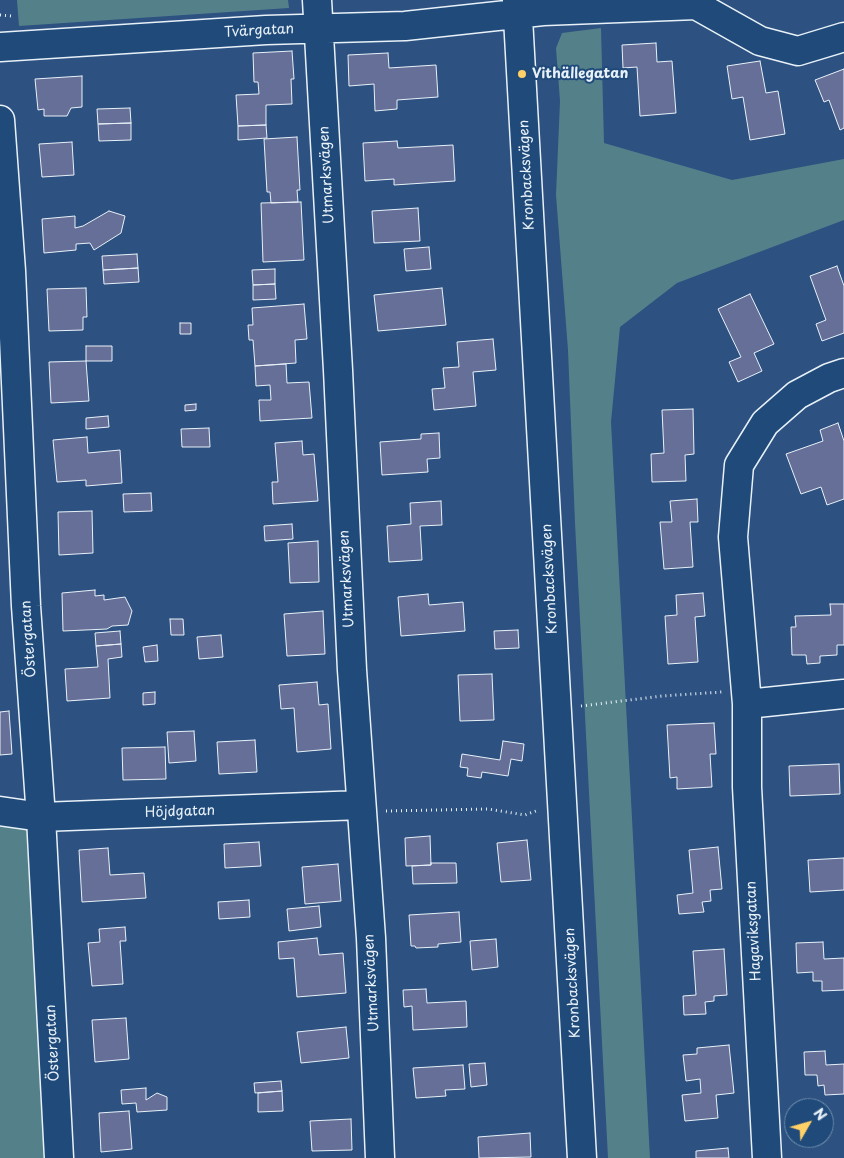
<!DOCTYPE html>
<meta charset="utf-8">
<style>
body{margin:0}
#map{position:relative;width:844px;height:1158px;overflow:hidden;background:#2d5180;font-family:"Playpen Sans",sans-serif}
canvas{display:block}
.north{position:absolute;left:784px;top:1098px;width:50px;height:50px;box-sizing:border-box;background:#1f4a7a;border:1px solid #6f8dac;border-radius:50%;rotate:52deg;font-size:14px;font-weight:700;line-height:20px;text-align:center;color:#e8f1f8}
.north::after{content:'';display:block;margin:auto;width:18px;height:22px;background:#ffd166;clip-path:polygon(50% 0,100% 100%,50% 72%,0 100%)}
</style>
<div id="map">
<canvas width="844" height="1158"></canvas>
<div class="north">N</div>
</div>
<script>
const ctx = document.querySelector('canvas').getContext('2d');
ctx.lineJoin = 'round';
function fillPath(path, color) { ctx.fillStyle = color; ctx.fill(path, 'evenodd'); }
const poly = rows => new Path2D(rows.map(r => 'M' + r).join(''));
function trace(path, color, width, dash) { ctx.strokeStyle = color; ctx.lineWidth = width; ctx.lineCap = dash ? 'butt' : 'round'; ctx.setLineDash(dash || []); ctx.stroke(path); }
function write(font, color, halo, rows, align = 'center') {
  ctx.font = font + ' "Playpen Sans",sans-serif'; ctx.lineWidth = 4; ctx.setLineDash([]); ctx.textBaseline = 'middle'; ctx.strokeStyle = halo; ctx.fillStyle = color; for (const [text, x, y, turn = 0] of rows) {
    ctx.save(); ctx.translate(x, y); ctx.rotate((+turn || 0) * Math.PI / 180); ctx.textAlign = isNaN(turn) ? turn : align; if (halo) ctx.strokeText(text, 0, 0); ctx.fillText(text, 0, 0); ctx.restore();
  }
}
fillPath(poly([
 [17,0,288,0,289,8,19,26],
 [601,28,604,143,732,180,844,159,844,220,677,283,620,327,611,422,650,1158,608,1158,575,523,568,350,556,195,560,101,556,48,562,33],
 [0,810,38,817,57,1158,0,1158]
]), '#548189');
const building = poly([
 [656,43,657,62,672,61,676,113,640,116,637,67,623,68,622,45,656,43],
 [292,51,294,79,291,79,292,104,266,105,266,125,238,126,236,95,259,94,258,82,254,82,253,53,292,51],
 [388,53,389,68,436,65,438,97,397,100,397,109,375,111,374,84,349,86,348,55,388,53],
 [760,61,766,93,778,91,785,134,750,140,743,97,732,99,727,66,760,61],
 [844,69,844,128,840,130,829,100,824,102,815,80,844,69],
 [82,76,82,107,71,108,67,116,44,116,44,109,38,110,35,79,82,76],
 [130,108,131,123,98,124,97,109,130,108],
 [131,123,131,140,99,141,98,124,131,123],
 [266,125,267,138,238,140,238,126,266,125],
 [297,137,300,190,297,190,298,202,271,203,270,192,267,192,264,139,297,137],
 [397,141,398,148,453,145,455,181,394,185,394,179,365,181,363,143,397,141],
 [72,142,74,175,42,177,39,144,72,142],
 [301,202,304,260,263,262,261,203,301,202],
 [418,208,420,241,374,243,372,211,418,208],
 [109,211,125,216,121,233,94,250,90,243,76,244,76,250,44,253,42,219,75,216,75,228,83,226,109,211],
 [429,247,431,269,406,271,404,249,429,247],
 [137,254,138,268,103,270,102,256,137,254],
 [837,266,844,286,844,333,822,341,816,324,826,320,810,276,837,266],
 [138,268,139,282,104,284,103,270,138,268],
 [275,269,275,284,253,285,252,270,275,269],
 [275,284,276,299,253,300,253,285,275,284],
 [86,288,87,317,83,317,83,330,49,331,47,289,86,288],
 [442,288,446,325,378,331,374,295,442,288],
 [750,294,774,344,754,353,762,371,738,382,729,362,741,357,718,309,750,294],
 [304,304,307,339,295,340,296,363,255,366,253,340,249,340,248,325,253,325,252,308,304,304],
 [180,323,191,323,191,334,180,334,180,323],
 [493,339,496,370,473,372,476,406,434,410,432,389,445,388,443,368,459,367,457,342,493,339],
 [86,346,112,346,112,361,86,361,86,346],
 [86,361,89,401,51,403,49,362,86,361],
 [286,364,287,383,309,382,312,418,260,421,259,400,271,400,270,385,256,386,255,366,286,364],
 [196,404,196,410,185,411,185,405,196,404],
 [693,409,694,454,685,455,686,481,652,482,651,454,664,453,662,410,693,409],
 [108,416,109,427,86,429,86,418,108,416],
 [838,423,844,441,844,499,827,505,821,487,801,494,786,454,823,441,820,430,838,423],
 [209,428,210,447,182,447,181,429,209,428],
 [439,433,440,458,427,459,428,472,382,475,380,442,421,439,421,434,439,433],
 [87,437,88,453,120,450,122,483,86,486,86,480,57,482,53,440,87,437],
 [302,441,303,455,314,454,318,501,273,504,272,482,278,482,275,443,302,441],
 [151,493,152,511,124,512,123,494,151,493],
 [697,499,698,522,690,522,693,567,664,569,660,522,672,522,670,501,697,499],
 [441,501,442,525,420,526,422,560,389,562,387,526,411,524,410,503,441,501],
 [92,511,93,553,59,555,58,512,92,511],
 [292,524,293,539,265,541,264,526,292,524],
 [318,541,319,582,290,583,288,543,318,541],
 [95,590,95,596,104,595,104,600,125,597,132,611,128,625,112,626,107,629,63,631,62,593,95,590],
 [703,593,705,616,695,617,698,662,668,664,665,616,677,615,676,595,703,593],
 [428,594,429,605,463,602,465,631,401,636,398,597,428,594],
 [830,604,844,604,844,645,837,645,837,655,820,656,820,663,807,664,806,655,792,655,791,627,796,627,795,616,831,615,830,604],
 [323,611,325,654,287,656,284,614,323,611],
 [170,619,183,619,184,635,171,635,170,619],
 [518,630,519,648,495,649,494,631,518,630],
 [120,631,121,644,96,646,95,633,120,631],
 [221,635,223,657,199,659,197,637,221,635],
 [121,644,122,657,108,659,110,698,67,701,65,669,98,667,96,646,121,644],
 [157,645,158,661,145,662,143,647,157,645],
 [492,674,494,720,460,721,458,675,492,674],
 [317,682,319,705,328,704,331,749,297,752,294,708,281,709,279,685,317,682],
 [155,692,155,704,143,705,143,693,155,692],
 [9,711,12,754,0,755,0,712,9,711],
 [714,723,716,754,710,754,712,787,677,789,677,777,670,778,667,725,714,723],
 [194,731,196,761,169,763,167,732,194,731],
 [255,740,257,772,219,774,217,742,255,740],
 [503,741,524,744,522,761,511,759,508,776,482,772,481,778,467,776,468,768,460,767,462,754,500,760,503,741],
 [165,747,166,779,123,780,122,748,165,747],
 [839,764,840,794,790,796,789,766,839,764],
 [430,836,431,865,406,866,405,838,430,836],
 [527,840,531,880,501,882,497,843,527,840],
 [259,842,261,866,225,868,224,844,259,842],
 [718,847,722,889,710,890,711,901,702,902,704,912,679,914,677,895,693,893,689,850,718,847],
 [108,848,110,875,144,873,146,898,82,902,79,850,108,848],
 [844,858,844,890,810,892,808,860,844,858],
 [431,863,456,863,457,883,413,884,412,866,431,865,431,863],
 [338,864,341,901,305,904,302,867,338,864],
 [249,900,250,917,219,919,218,902,249,900],
 [319,906,321,927,289,931,287,909,319,906],
 [459,912,461,942,438,944,438,947,416,948,415,946,411,946,409,915,459,912],
 [125,927,126,941,120,941,123,984,92,986,88,943,100,942,99,929,125,927],
 [317,938,319,955,343,953,346,993,297,997,294,958,279,959,278,942,317,938],
 [496,939,498,967,472,970,470,941,496,939],
 [823,942,824,959,844,958,844,990,822,991,822,981,813,981,813,972,797,973,796,943,823,942],
 [724,949,727,995,714,996,714,1001,705,1002,706,1014,684,1015,683,996,696,995,693,951,724,949],
 [426,989,427,1003,466,1001,467,1027,413,1030,412,1006,404,1007,403,990,426,989],
 [126,1018,129,1059,95,1062,92,1020,126,1018],
 [346,1027,349,1058,301,1063,297,1032,346,1027],
 [729,1045,734,1093,716,1095,718,1118,685,1121,682,1095,701,1093,700,1079,686,1081,683,1055,697,1054,697,1048,729,1045],
 [825,1051,826,1065,844,1064,844,1094,825,1095,824,1085,818,1086,817,1075,805,1075,804,1052,825,1051],
 [485,1063,487,1085,471,1087,469,1064,485,1063],
 [463,1065,465,1089,445,1090,446,1096,416,1098,413,1068,463,1065],
 [281,1081,282,1091,255,1093,254,1083,281,1081],
 [146,1088,146,1100,157,1093,167,1097,167,1110,137,1112,136,1103,122,1104,121,1090,146,1088],
 [282,1091,283,1111,258,1112,258,1093,282,1091],
 [129,1111,132,1149,101,1152,99,1113,129,1111],
 [351,1119,352,1150,312,1151,310,1121,351,1119],
 [530,1133,531,1157,479,1158,478,1137,530,1133],
 [728,1148,729,1158,696,1158,696,1151,728,1148]
]);
fillPath(building, '#666f97');
trace(building, '#e8f1f8', 1);
const minor = poly([
 [317,0,338,370,352,670,371,938,380,1158],
 [517,0,582,1158],
 [0,47,266,30,405,26,543,11,696,5,760,41,798,51,844,37],
 [0,120,11,271,26,606,41,817,59,1158],
 [747,704,844,694],
 [0,811,41,817,361,805],
 [767,1158,747,787,747,704,733,537,739,465,765,423,797,395,829,378,844,373]
]);
trace(minor, '#e8f1f8', 31);
trace(poly([
 [0,15,12,16],
 [581,706,662,696,722,692],
 [386,811,488,809,525,815,536,811]
]), '#e8f1f8', 3, [1, 4]);
trace(minor, '#1f4a7a', 28);
for (const [x, y, r, color] of [
 [522,74,5,"#ffd166"]
]) { const dot = new Path2D(); dot.arc(x, y, r, 0, 2 * Math.PI); ctx.fillStyle = color; ctx.fill(dot); trace(dot, '#1f4a7a', 2); }
write('14px', '#e8f1f8', '#1f4a7a', [
 ["Tvärgatan",259,31,-3],
 ["Utmarksvägen",327,175,-93],
 ["Kronbacksvägen",527,175,-93],
 ["Utmarksvägen",347,579,-93],
 ["Kronbacksvägen",550,579,-93],
 ["Östergatan",29,639,-94],
 ["Höjdgatan",180,812,-2],
 ["Hagaviksgatan",754,931,-93],
 ["Utmarksvägen",372,983,-93],
 ["Kronbacksvägen",573,983,-93],
 ["Östergatan",53,1043,-93]
]);
write('bold 14px', '#e8f1f8', '#1f4a7a', [
 ["Vithällegatan",532,74]
], 'left');
</script>
